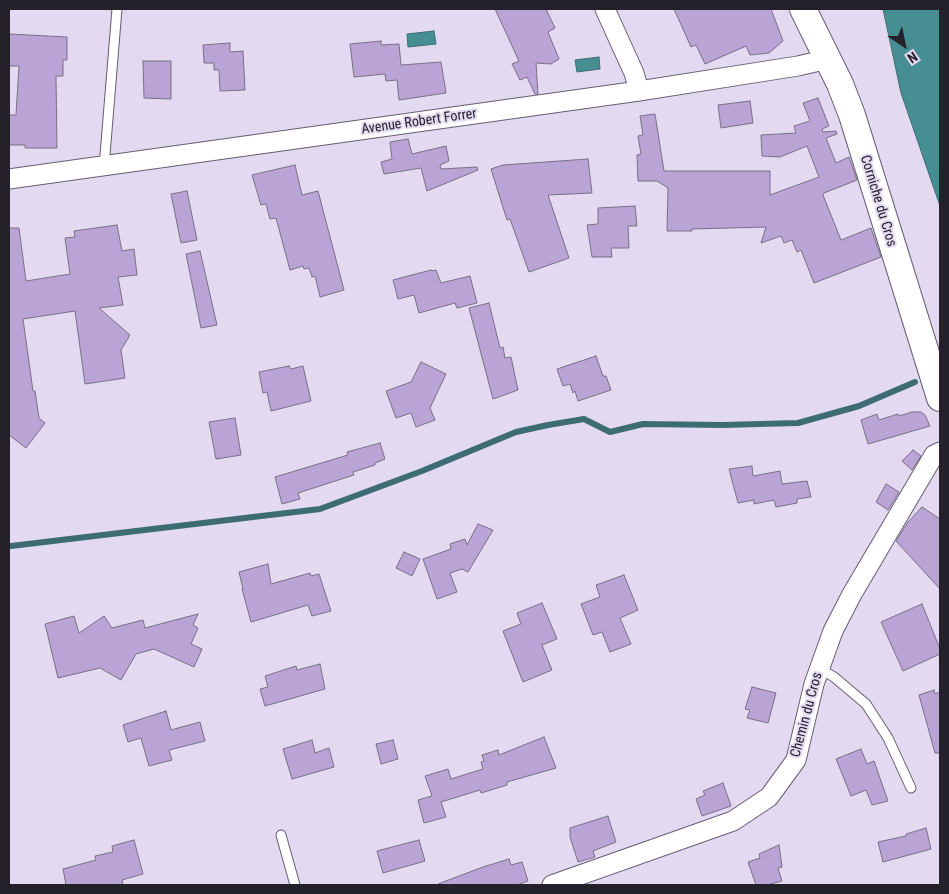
<!DOCTYPE html>
<style>
body{margin:0}
#map{position:relative;width:949px;height:894px;overflow:hidden;background:#e3d9f1;font-family:"Roboto Condensed",sans-serif}
canvas{display:block}
.frame{position:absolute;inset:0;border:10px solid #25212a;pointer-events:none}
.north{position:absolute;left:879px;top:20px;width:50px;height:50px;-webkit-text-stroke:4px #e3d9f1;paint-order:stroke;rotate:146deg;font-size:14px;font-weight:700;line-height:20px;text-align:center;color:#25212a}
.north::after{content:'';display:block;margin:auto;width:18px;height:22px;background:#25212a;clip-path:polygon(50% 0,100% 100%,50% 72%,0 100%)}
</style>
<div id="map">
<canvas width="949" height="894"></canvas>
<div class="frame"></div>
<div class="north">N</div>
</div>
<script>
const ctx = document.querySelector('canvas').getContext('2d');
ctx.lineJoin = 'round';
function fillPath(path, color) { ctx.fillStyle = color; ctx.fill(path, 'evenodd'); }
const poly = rows => new Path2D(rows.map(r => 'M' + r).join(''));
function trace(path, color, width, dash) { ctx.strokeStyle = color; ctx.lineWidth = width; ctx.lineCap = dash ? 'butt' : 'round'; ctx.setLineDash(dash || []); ctx.stroke(path); }
function write(font, color, halo, rows, align = 'center') {
  ctx.font = font + ' "Roboto Condensed",sans-serif'; ctx.lineWidth = 4; ctx.setLineDash([]); ctx.textBaseline = 'middle'; ctx.strokeStyle = halo; ctx.fillStyle = color; for (const [text, x, y, turn = 0] of rows) {
    ctx.save(); ctx.translate(x, y); ctx.rotate((+turn || 0) * Math.PI / 180); ctx.textAlign = isNaN(turn) ? turn : align; if (halo) ctx.strokeText(text, 0, 0); ctx.fillText(text, 0, 0); ctx.restore();
  }
}
const water = poly([
 [883,9,940,9,940,206,901,93,883,9],
 [434,31,436,44,408,47,407,34,434,31],
 [599,57,600,69,577,72,575,60,599,57]
]);
fillPath(water, '#478e92');
trace(water, '#3d6d73', 1);
trace(poly([
 [11,546,320,509,422,471,516,432,548,425,584,419,610,432,643,424,722,425,798,423,859,406,915,382]
]), '#3d6d73', 6);
const building = poly([
 [495,9,546,9,555,28,548,32,559,59,551,64,536,63,538,94,535,94,527,77,520,80,512,64,519,61,495,9],
 [674,9,771,9,783,41,769,53,750,55,746,46,705,64,696,45,691,47,674,9],
 [9,34,67,37,67,60,63,60,63,76,56,76,57,148,25,148,25,145,9,145,9,115,16,115,19,66,9,66,9,34],
 [381,41,381,45,399,44,401,65,441,62,446,93,399,100,397,80,386,81,385,74,354,77,350,44,381,41],
 [230,43,230,52,243,51,245,90,220,91,219,70,214,70,214,63,204,63,203,45,230,43],
 [143,61,171,61,171,99,144,98,143,61],
 [818,98,829,126,822,129,823,132,836,131,837,134,826,138,836,163,849,157,857,180,824,193,823,195,841,240,871,228,881,257,814,283,801,250,797,252,792,240,784,243,781,236,761,243,766,227,692,229,692,231,667,231,668,188,657,181,638,181,637,155,641,154,638,136,643,135,640,116,655,114,664,171,770,171,770,195,819,177,807,146,780,157,762,156,761,135,796,133,794,126,810,121,803,103,818,98],
 [750,101,753,123,721,128,718,105,750,101],
 [408,139,412,154,446,146,449,161,440,165,441,169,477,167,478,170,427,191,421,168,384,174,381,162,392,159,390,142,408,139],
 [588,159,592,193,548,195,569,258,529,272,510,219,507,220,491,169,503,165,588,159],
 [295,165,302,195,318,191,344,290,320,297,315,276,312,277,309,268,304,269,303,266,290,270,276,218,270,219,266,204,261,205,252,175,295,165],
 [187,191,197,240,181,243,171,194,187,191],
 [635,206,637,226,628,226,629,248,611,248,612,257,592,257,587,225,598,224,598,208,635,206],
 [117,225,122,251,134,249,137,275,118,277,123,305,99,308,130,335,121,350,125,378,85,384,75,311,23,319,33,391,35,391,39,418,45,423,26,448,9,435,9,228,19,228,26,281,70,274,65,238,75,237,74,231,117,225],
 [200,251,217,325,201,328,186,254,200,251],
 [431,270,432,271,436,270,441,283,470,276,477,303,457,308,455,303,419,313,414,295,398,299,393,280,431,270],
 [489,303,500,348,503,347,505,358,511,357,518,390,493,399,469,308,489,303],
 [596,356,603,376,606,376,611,390,578,401,575,391,573,393,570,384,563,386,557,369,596,356],
 [421,362,446,374,430,408,435,420,416,427,411,413,396,418,386,391,411,382,421,362],
 [289,366,291,369,303,366,311,401,271,411,267,392,263,393,259,372,289,366],
 [912,412,921,412,925,415,930,426,868,444,861,420,877,414,879,420,898,414,899,416,912,412],
 [235,418,241,455,216,459,209,422,235,418],
 [380,443,385,459,375,463,375,465,353,472,354,475,298,493,300,499,282,504,275,477,348,455,347,452,380,443],
 [913,450,921,456,912,470,902,461,913,450],
 [752,466,753,476,780,471,782,484,807,481,811,497,797,499,797,503,776,507,774,500,754,504,754,500,738,503,729,469,752,466],
 [886,484,899,492,888,510,876,502,886,484],
 [922,507,940,519,940,589,896,541,908,522,922,507],
 [478,524,493,530,468,572,462,569,450,573,457,592,437,599,423,559,451,549,450,544,465,539,467,545,478,524],
 [404,552,420,559,412,576,396,568,404,552],
 [268,564,271,584,310,573,311,576,319,574,331,611,312,616,308,605,251,622,242,589,243,589,239,572,268,564],
 [624,575,638,610,620,618,631,644,610,652,602,632,593,635,581,604,600,597,596,585,624,575],
 [542,603,557,639,542,645,552,670,523,682,503,631,521,624,517,613,542,603],
 [922,604,940,649,940,654,903,671,881,622,922,604],
 [198,614,193,625,198,628,191,644,202,649,194,667,154,649,136,654,121,680,100,668,58,678,45,624,74,616,79,633,104,616,112,628,143,620,145,628,198,614],
 [320,664,325,689,265,706,260,689,268,687,265,676,296,666,297,670,320,664],
 [752,687,776,693,768,723,747,718,750,710,745,709,752,687],
 [934,690,935,694,940,692,940,753,935,753,919,695,934,690],
 [166,711,171,730,200,722,205,741,169,750,172,760,149,766,141,738,128,742,123,725,166,711],
 [544,737,556,768,507,782,507,785,481,793,480,790,441,802,446,817,424,823,418,800,432,796,425,776,448,769,451,779,483,769,481,762,484,761,482,755,498,750,499,755,544,737],
 [312,740,315,753,329,748,334,767,292,779,283,749,312,740],
 [393,740,398,759,381,764,376,744,393,740],
 [861,749,867,764,874,761,888,801,872,805,866,790,851,796,836,759,861,749],
 [723,783,731,806,702,816,696,799,705,795,703,791,723,783],
 [608,816,616,842,593,851,595,857,578,862,570,837,570,828,608,816],
 [926,828,931,849,883,862,878,842,906,836,906,834,926,828],
 [134,840,143,874,122,880,123,885,66,885,63,869,96,860,95,856,113,852,112,846,134,840],
 [419,840,425,861,383,873,377,851,419,840],
 [779,845,782,867,778,868,782,881,767,885,756,885,748,862,760,858,759,854,779,845],
 [509,859,511,865,522,862,528,881,517,885,438,885,438,884,483,867,509,859]
]);
fillPath(building, '#b9a4d5');
trace(building, '#796f85', 1);
const service = poly([
 [104,167,117,9],
 [820,669,834,677,866,704,888,738,911,788],
 [281,835,295,885]
]);
const minor = poly([
 [605,9,634,73,639,91],
 [9,179,639,91,798,66,828,59],
 [552,885,733,821,769,797,796,760,814,684,833,631,852,594,934,455,940,452]
]);
const secondary = poly([
 [803,9,840,84,852,115,940,398]
]);
trace(service, '#675e73', 11);
trace(minor, '#675e73', 21);
trace(secondary, '#675e73', 28);
trace(service, '#fff', 9);
trace(minor, '#fff', 19);
trace(secondary, '#fff', 26);
write('14px', '#25212a', '#e3d9f1', [
 ["Avenue Robert Forrer",419,122,-8],
 ["Corniche du Cros",878,201,73],
 ["Chemin du Cros",807,715,-75]
]);
</script>
